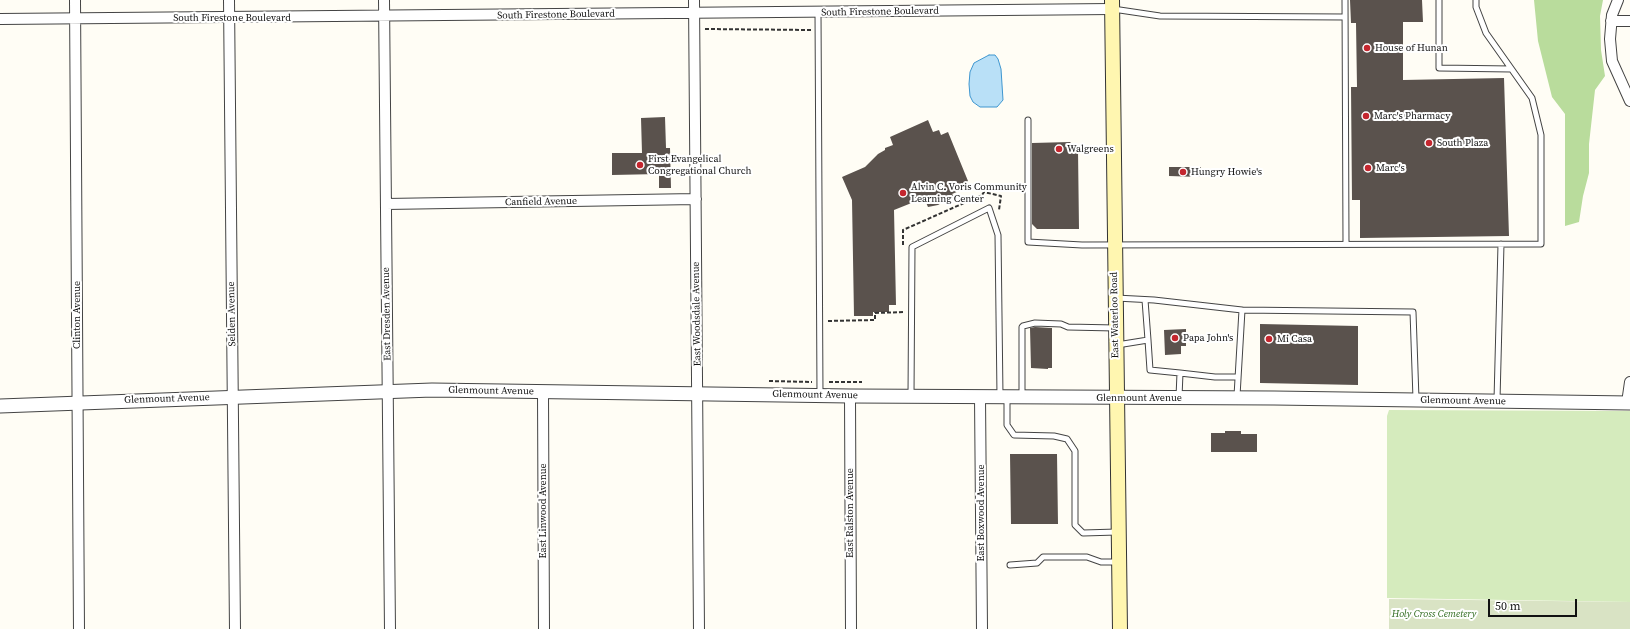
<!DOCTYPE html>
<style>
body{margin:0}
#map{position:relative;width:1630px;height:629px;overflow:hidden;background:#fffdf5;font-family:"Source Serif 4",serif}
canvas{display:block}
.scale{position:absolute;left:1488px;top:599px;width:89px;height:18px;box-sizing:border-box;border:2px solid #111;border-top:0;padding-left:5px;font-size:12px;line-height:14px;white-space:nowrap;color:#111;-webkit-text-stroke:3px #fff;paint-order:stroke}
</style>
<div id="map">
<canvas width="1630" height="629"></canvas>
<div class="scale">50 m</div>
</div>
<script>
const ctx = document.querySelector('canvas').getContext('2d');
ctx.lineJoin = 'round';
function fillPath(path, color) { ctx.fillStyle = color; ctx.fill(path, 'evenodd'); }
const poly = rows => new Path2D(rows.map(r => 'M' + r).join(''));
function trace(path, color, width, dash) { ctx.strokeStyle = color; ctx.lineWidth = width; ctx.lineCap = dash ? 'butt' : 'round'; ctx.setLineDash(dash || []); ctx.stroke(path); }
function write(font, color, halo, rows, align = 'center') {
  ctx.font = font + ' "Source Serif 4",serif'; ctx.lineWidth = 4; ctx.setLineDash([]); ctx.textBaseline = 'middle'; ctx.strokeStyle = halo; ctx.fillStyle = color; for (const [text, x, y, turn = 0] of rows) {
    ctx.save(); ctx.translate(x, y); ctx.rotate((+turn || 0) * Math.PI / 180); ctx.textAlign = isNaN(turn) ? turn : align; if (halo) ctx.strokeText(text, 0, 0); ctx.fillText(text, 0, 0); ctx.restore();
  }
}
fillPath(poly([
 [1389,410,1630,411,1630,602,1387,598,1387,416]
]), '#d5ebbd');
fillPath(poly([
 [1534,0,1603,0,1600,16,1601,50,1605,76,1595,90,1589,144,1589,173,1583,196,1579,222,1565,226,1565,114,1552,97,1538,41]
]), '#b9dc9c');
fillPath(poly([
 [1389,599,1630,602,1630,629,1389,629]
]), '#d9e3c4');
const water = poly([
 [989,55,995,55,998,59,1001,69,1003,100,997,107,980,107,973,102,970,96,969,84,970,72,974,63,989,55]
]);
fillPath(water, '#b9e0f7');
trace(water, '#3f96cf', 1);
fillPath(poly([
 [1350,0,1422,0,1423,22,1403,22,1403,80,1504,78,1509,236,1360,238,1360,200,1352,200,1351,87,1357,87,1356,23,1351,23],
 [665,117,666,148,670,148,671,188,659,188,659,174,612,175,612,153,642,153,641,118],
 [928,120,933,132,939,130,941,135,948,132,968,181,964,183,966,188,952,194,954,196,938,205,928,207,924,198,894,210,896,305,889,305,889,312,873,312,873,316,854,316,852,200,842,177,865,167,878,154,885,150,885,148,893,145,890,137],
 [1070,142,1078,150,1079,229,1037,229,1032,224,1032,143],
 [1169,167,1201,167,1200,177,1169,176],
 [1260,324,1358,326,1358,385,1260,383],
 [1035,327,1052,328,1052,368,1048,368,1048,369,1031,368,1030,328],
 [1186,329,1186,346,1181,346,1181,354,1165,355,1164,330],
 [1225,431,1241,431,1241,434,1257,434,1257,452,1211,452,1211,433,1225,433],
 [1010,454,1057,454,1058,524,1011,524]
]), '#5a524d');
const service = poly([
 [1345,0,1346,244],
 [1439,0,1439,68,1511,69],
 [1113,9,1160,16,1345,17],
 [818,12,820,395],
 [1028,120,1028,242,1082,245,1541,244,1541,135,1532,98,1486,33,1476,7,1476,0],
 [1116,298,1154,300,1242,310,1237,396],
 [1242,310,1413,312,1416,399],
 [1148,340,1150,370,1180,373,1179,397],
 [1117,345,1148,340,1145,300],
 [1180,373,1215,377,1238,377],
 [911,395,912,247,989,208,998,235,1000,396],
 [1022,396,1022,327,1023,326,1035,323,1061,324,1068,327,1115,328],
 [1007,397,1007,425,1014,435,1054,436,1067,439,1075,451,1075,525,1083,533,1117,532],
 [1497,400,1501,244],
 [1010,565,1037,563,1043,557,1087,557,1101,562,1118,562]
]);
const minor = poly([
 [75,0,79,629],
 [229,0,235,629],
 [384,0,390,629],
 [694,0,699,629],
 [1618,0,1612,15,1610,39,1612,61,1630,101],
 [0,19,1112,9],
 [1611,21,1630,21],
 [386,204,696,199],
 [543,393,544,629],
 [850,396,851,629],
 [980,397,982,629],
 [1627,403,1630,382]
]);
const tertiary = poly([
 [0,406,432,390,850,396,1274,398,1630,403]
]);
const secondary = poly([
 [1112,0,1120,629]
]);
trace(service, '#444', 7);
trace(minor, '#444', 12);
trace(tertiary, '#444', 15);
trace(secondary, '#333', 16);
trace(poly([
 [705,29,811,30],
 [903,245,903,230,982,195,984,192,1001,196,999,210],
 [828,321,875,320,875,313,904,312],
 [769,381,812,382],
 [829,382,862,382]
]), '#333', 2, [4, 2]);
trace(service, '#fff', 5);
trace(minor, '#fff', 10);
trace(tertiary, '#fff', 13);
trace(secondary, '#fff6b0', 14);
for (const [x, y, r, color] of [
 [1367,48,4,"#c4262e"],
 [1366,116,4,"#c4262e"],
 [1429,143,4,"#c4262e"],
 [1059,149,4,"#c4262e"],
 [640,165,4,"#c4262e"],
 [1368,168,4,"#c4262e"],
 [1183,172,4,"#c4262e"],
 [903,193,4,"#c4262e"],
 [1175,338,4,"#c4262e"],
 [1269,339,4,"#c4262e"]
]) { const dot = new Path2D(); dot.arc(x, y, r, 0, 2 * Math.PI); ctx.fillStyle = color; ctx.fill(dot); trace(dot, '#fff', 1.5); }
write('10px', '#111', '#fff', [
 ["South Firestone Boulevard",880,12,-1],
 ["South Firestone Boulevard",556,15,-1],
 ["South Firestone Boulevard",232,18],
 ["Canfield Avenue",541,202,-1],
 ["Selden Avenue",232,314,-91],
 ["East Dresden Avenue",387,314,-91],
 ["East Woodsdale Avenue",697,314,-91],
 ["Clinton Avenue",77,315,-90],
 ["East Waterloo Road",1115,315,-91],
 ["Glenmount Avenue",491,391,1],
 ["Glenmount Avenue",815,395,1],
 ["Glenmount Avenue",1139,398],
 ["Glenmount Avenue",167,399,-2],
 ["Glenmount Avenue",1463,401,1],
 ["East Linwood Avenue",543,511,-90],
 ["East Ralston Avenue",850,513,-90],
 ["East Boxwood Avenue",981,513,-90]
]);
write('10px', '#111', '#fff', [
 ["House of Hunan",1375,48],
 ["Marc's Pharmacy",1374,116],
 ["South Plaza",1437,143],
 ["Walgreens",1067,149],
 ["First Evangelical",648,159],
 ["Congregational Church",648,171],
 ["Marc's",1376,168],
 ["Hungry Howie's",1191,172],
 ["Alvin C. Voris Community",911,187],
 ["Learning Center",911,199],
 ["Papa John's",1183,338],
 ["Mi Casa",1277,339]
], 'left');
write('italic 10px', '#2f6b1f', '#fff', [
 ["Holy Cross Cemetery",1434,614]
]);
</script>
